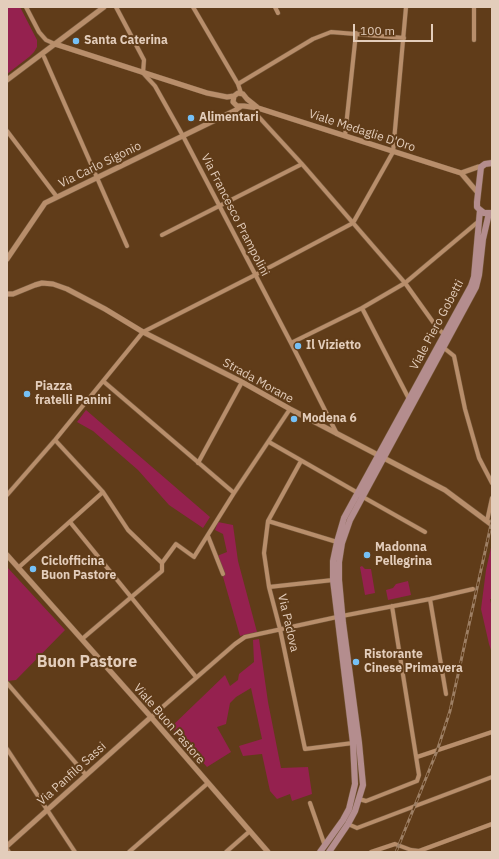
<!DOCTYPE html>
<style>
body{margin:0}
#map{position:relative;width:499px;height:859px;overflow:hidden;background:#603c19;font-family:"IBM Plex Sans",sans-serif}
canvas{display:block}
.frame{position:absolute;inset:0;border:8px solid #e3cdbb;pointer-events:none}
.scale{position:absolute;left:353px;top:24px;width:80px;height:18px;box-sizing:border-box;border:2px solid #e3cdbb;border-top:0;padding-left:5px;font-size:12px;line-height:14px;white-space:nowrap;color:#e3cdbb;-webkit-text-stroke:3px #603c19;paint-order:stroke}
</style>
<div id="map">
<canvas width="499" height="859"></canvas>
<div class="frame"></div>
<div class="scale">100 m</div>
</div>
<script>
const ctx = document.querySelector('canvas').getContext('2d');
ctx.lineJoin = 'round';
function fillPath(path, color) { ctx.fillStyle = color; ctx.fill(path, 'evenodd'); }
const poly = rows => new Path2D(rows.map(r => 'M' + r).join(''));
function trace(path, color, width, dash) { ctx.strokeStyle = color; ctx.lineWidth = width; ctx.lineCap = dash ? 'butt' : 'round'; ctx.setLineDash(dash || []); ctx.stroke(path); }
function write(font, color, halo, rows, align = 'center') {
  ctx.font = font + ' "IBM Plex Sans",sans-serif'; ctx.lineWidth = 4; ctx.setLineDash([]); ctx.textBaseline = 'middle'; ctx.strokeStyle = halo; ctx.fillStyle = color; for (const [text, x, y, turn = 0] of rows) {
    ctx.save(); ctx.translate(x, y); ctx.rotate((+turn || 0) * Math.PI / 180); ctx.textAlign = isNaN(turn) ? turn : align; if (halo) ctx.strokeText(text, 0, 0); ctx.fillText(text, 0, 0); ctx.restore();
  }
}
fillPath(poly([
 [7,7,20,7,37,40,37,47,34,52,29,57,7,74],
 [86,410,210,517,203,528,169,505,138,470,93,431,77,422],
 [218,522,233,525,238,561,257,632,240,636,217,556,227,552,223,534,215,530],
 [492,543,492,599,490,599,492,608,492,653,489,644,481,609,486,570],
 [362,566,365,569,371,569,375,593,365,595,360,567],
 [7,567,65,630,16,680,7,681],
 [408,581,411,595,388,600,386,590,393,588,396,584],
 [259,639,268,702,281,768,308,767,312,794,292,801,290,794,277,799,270,791,262,754,243,756,239,746,262,739,251,688,236,697,230,703,226,724,217,727,231,752,207,767,171,727,225,675,230,686,238,680,239,674,254,662,253,640]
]), '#95214f');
const minor = poly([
 [26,7,39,32,46,40,55,44],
 [116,7,144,60,143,73,155,86,183,136,291,343,337,434],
 [193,7,238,84,241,93],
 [275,7,278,13],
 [474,40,474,7],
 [44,57,127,246],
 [238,84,313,39,331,32,404,38],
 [258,108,257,115,302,164,405,283,438,329,444,334],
 [7,131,57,197],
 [345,136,356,33],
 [162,235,302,164],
 [362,308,409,399],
 [291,343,362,308,405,283,479,221],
 [444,348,454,356,465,409,479,458,492,483],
 [103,381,234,493],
 [55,440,103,492,128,530,162,563],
 [269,442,358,493,363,497,425,532],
 [301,461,268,521,264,553,269,587,280,629,305,749,353,743],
 [198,463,242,382],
 [7,495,55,440,143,332,255,275,353,223,393,152,406,7],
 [268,521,337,542],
 [487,521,492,498],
 [70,522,196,677],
 [208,536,223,574],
 [18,568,103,492],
 [269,587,333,580],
 [430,599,446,694],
 [342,616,430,599,473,589],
 [82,639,162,571,162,563,176,544,194,557,234,493,290,409],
 [7,683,86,775],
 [151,717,235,644,245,637,337,617],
 [7,749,75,852],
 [417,757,492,732],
 [359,799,366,801,417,781,419,775,392,606],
 [310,803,325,846],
 [348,824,357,828,492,777],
 [7,849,9,852],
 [129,852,208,783],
 [226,852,250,831],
 [371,852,395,844,411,850,419,851,492,824]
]);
const tertiary = poly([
 [55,44,207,93,227,97,234,96,238,93,243,94,247,99,257,107],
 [7,80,104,7],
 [234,96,233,102,237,106,244,106,258,108,461,173,478,193],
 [461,173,478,167,481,167],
 [7,259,45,203,236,110,240,107],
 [7,294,13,294,35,285,42,283,53,284,67,289,105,309,143,332,242,382,290,409,445,490,492,525],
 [7,555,151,717,268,852],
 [7,846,151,717]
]);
const secondary = poly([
 [492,163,485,164,481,167,477,202,477,207,480,210,484,213,492,213],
 [320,852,343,820,349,809,355,784,353,743,333,580,333,561,337,542,344,518,471,286,474,277,480,210],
 [329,852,348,824,355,811,363,785,359,743,343,623,339,580,339,562,342,543,350,520,476,287,479,275,483,239,489,213]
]);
trace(minor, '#76593c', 5);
trace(tertiary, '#76593c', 6);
trace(secondary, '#76593c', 7);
trace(minor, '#b88e6b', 4);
trace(tertiary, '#b88e6b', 5);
trace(secondary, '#b48d8e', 6);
const rail = poly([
 [396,852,437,751,450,711,492,520]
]);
trace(rail, '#9d7f64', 3);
trace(rail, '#603c19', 1.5, [4.5]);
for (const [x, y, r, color] of [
 [76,41,4,"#75c0f6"],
 [191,118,4,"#75c0f6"],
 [298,346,4,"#75c0f6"],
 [27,394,4,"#75c0f6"],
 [294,419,4,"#75c0f6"],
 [367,555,4,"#75c0f6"],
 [33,569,4,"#75c0f6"],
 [356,662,4,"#75c0f6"]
]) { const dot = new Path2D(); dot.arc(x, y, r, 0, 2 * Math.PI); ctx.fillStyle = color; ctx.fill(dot); trace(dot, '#603c19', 1.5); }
write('bold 12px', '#e3cdbb', '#603c19', [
 ["Santa Caterina",84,41],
 ["Alimentari",199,118],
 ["Il Vizietto",306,346],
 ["Piazza",35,387],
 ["fratelli Panini",35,401],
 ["Modena 6",302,419],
 ["Madonna",375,548],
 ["Pellegrina",375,562],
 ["Ciclofficina",41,562],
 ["Buon Pastore",41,576],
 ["Ristorante",364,655],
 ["Cinese Primavera",364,669]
], 'left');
write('12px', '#e3cdbb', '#603c19', [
 ["Viale Medaglie D'Oro",362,131,18],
 ["Via Carlo Sigonio",100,165,-26],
 ["Via Francesco Prampolini",235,215,63],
 ["Viale Piero Gobetti",437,325,-62],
 ["Strada Morane",258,381,29],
 ["Via Padova",288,623,77],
 ["Viale Buon Pastore",169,724,49],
 ["Via Panfilo Sassi",72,774,-42]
]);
write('bold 16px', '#e3cdbb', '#603c19', [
 ["Buon Pastore",87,662]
]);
</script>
